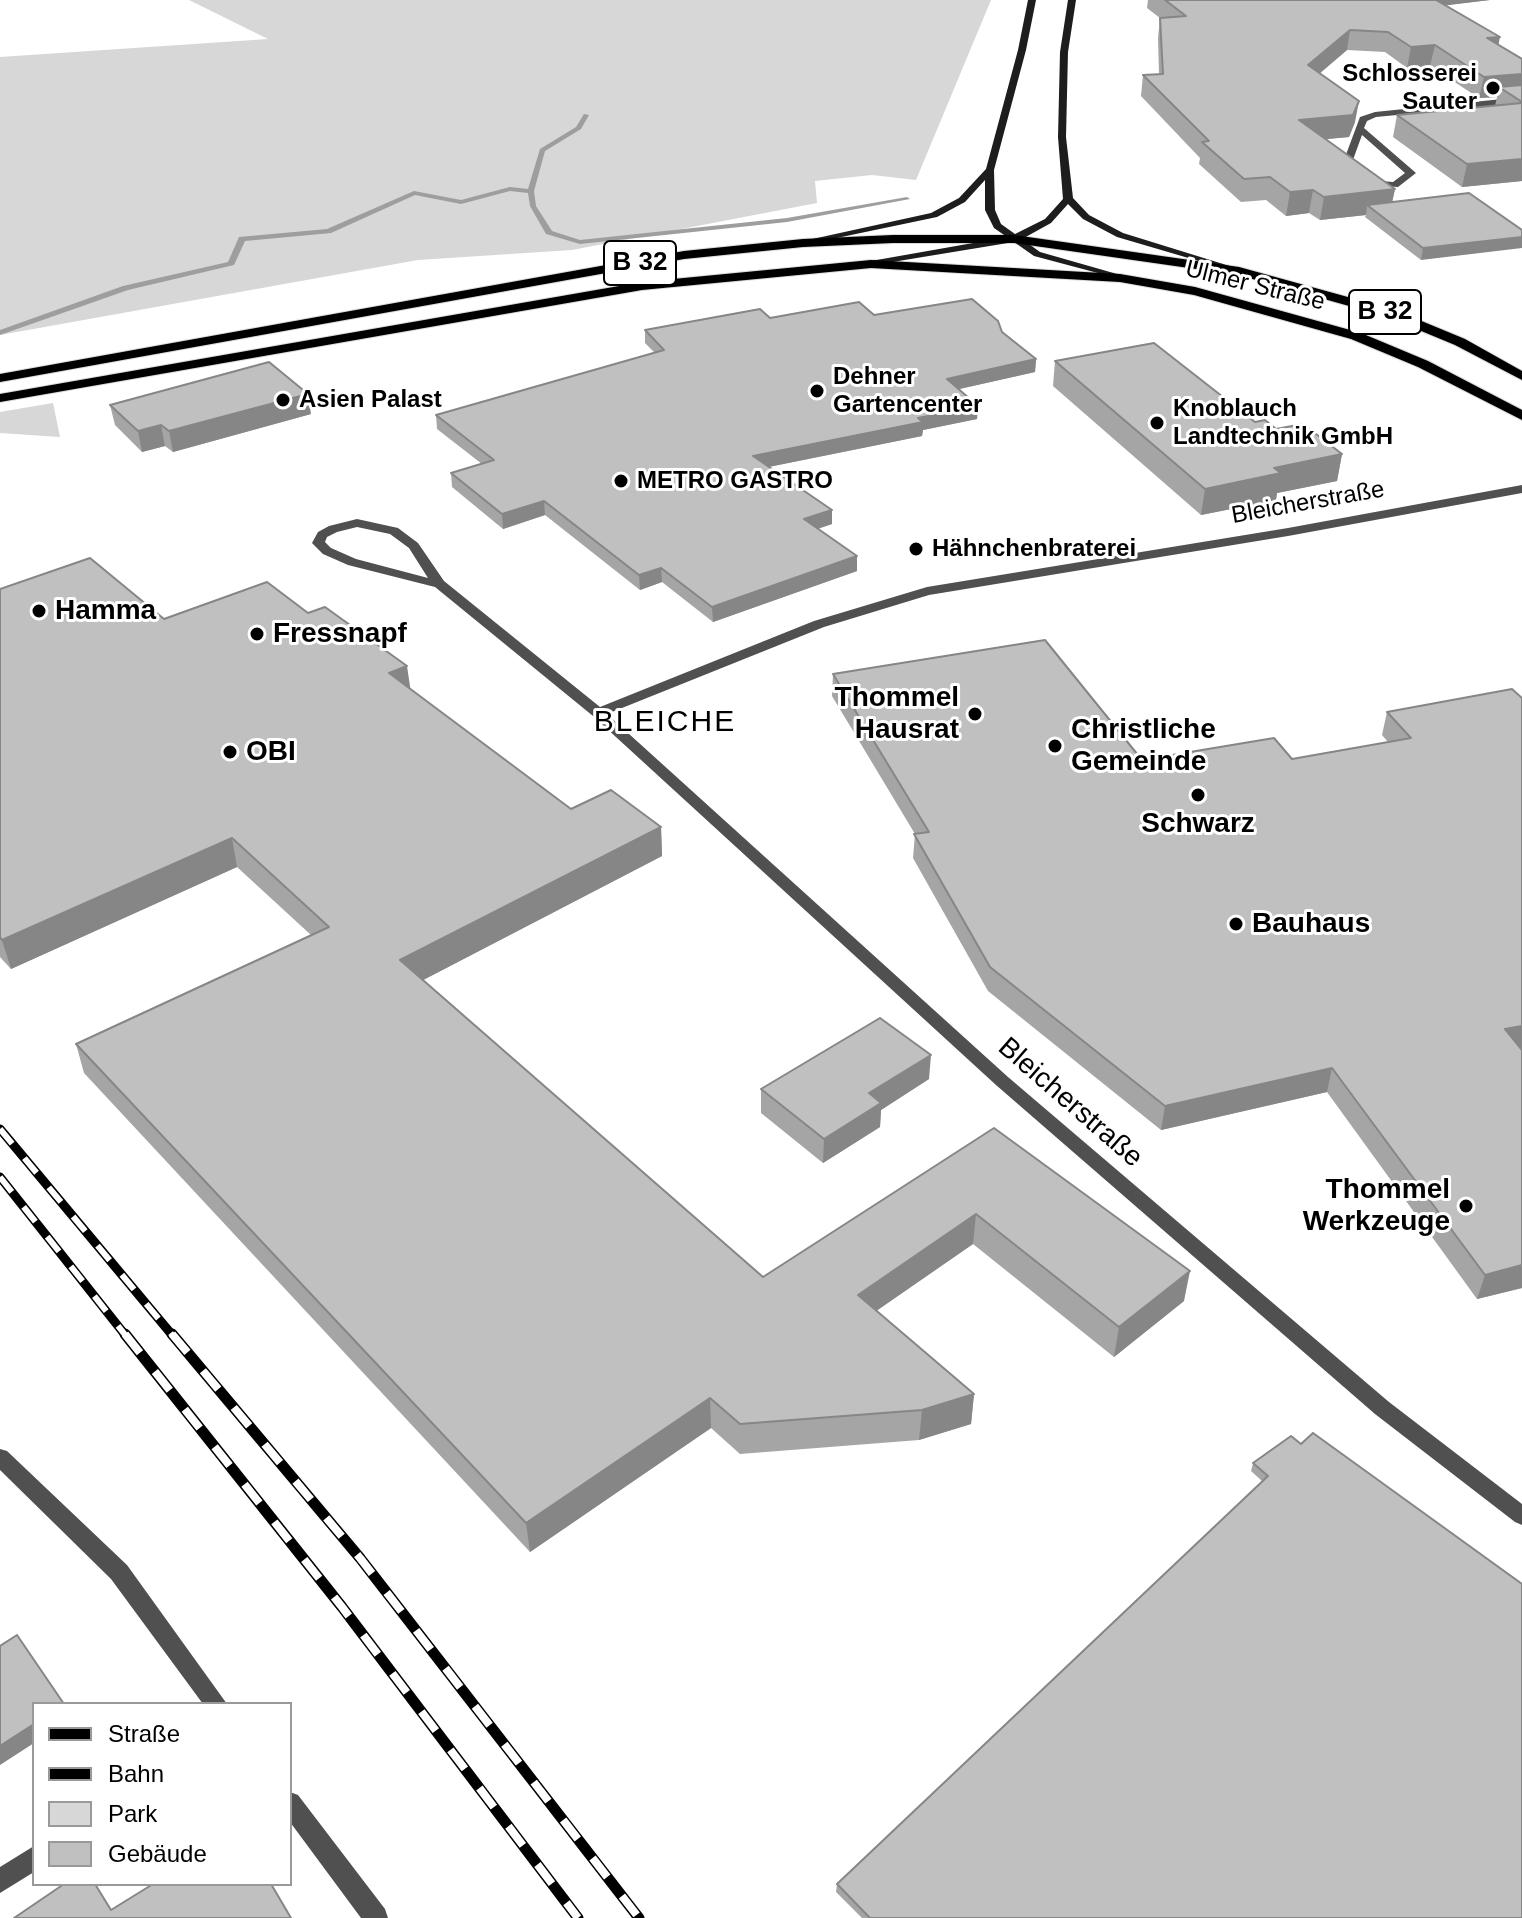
<!DOCTYPE html>
<meta charset="utf-8">
<style>
body{margin:0}
#map{position:relative;width:1522px;height:1918px;overflow:hidden;background:#fff;font-family:Arial,sans-serif}
canvas{display:block}
.legend{position:absolute;left:32px;top:1702px;width:260px;height:184px;box-sizing:border-box;background:#fff;border:2px solid #999;margin:0;padding:10px 14px;list-style:none;font-size:24px;color:#000}
.legend li{display:flex;align-items:center;gap:16px;height:40px}
.legend b{width:40px;border:2px solid #999}
</style>
<div id="map">
<canvas width="1522" height="1918"></canvas>
<ul class="legend">
<li><b style="height:10px;background:#000"></b>Straße</li>
<li><b style="height:10px;background:#000"></b>Bahn</li>
<li><b style="height:22px;background:#d7d7d7"></b>Park</li>
<li><b style="height:22px;background:#c0c0c0"></b>Gebäude</li>
</ul>
</div>
<script>
const ctx = document.querySelector('canvas').getContext('2d');
ctx.lineJoin = 'round';
function fillPath(path, color) { ctx.fillStyle = color; ctx.fill(path, 'evenodd'); }
const poly = rows => new Path2D(rows.map(r => 'M' + r).join(''));
function trace(path, color, width, dash) { ctx.strokeStyle = color; ctx.lineWidth = width; ctx.lineCap = dash ? 'butt' : 'round'; ctx.setLineDash(dash || []); ctx.stroke(path); }
function write(font, color, halo, rows, align = 'center') {
  ctx.font = font + ' Arial,sans-serif'; ctx.lineWidth = 6; ctx.setLineDash([]); ctx.textBaseline = 'middle'; ctx.strokeStyle = halo; ctx.fillStyle = color; for (const [text, x, y, turn = 0] of rows) {
    ctx.save(); ctx.translate(x, y); ctx.rotate((+turn || 0) * Math.PI / 180); ctx.textAlign = isNaN(turn) ? turn : align; if (halo) ctx.strokeText(text, 0, 0); ctx.fillText(text, 0, 0); ctx.restore();
  }
}
fillPath(poly([
 [189,0,991,0,916,180,872,175,815,181,817,203,572,250,418,260,0,335,0,57,268,39],
 [53,403,60,437,0,433,0,412]
]), '#d7d7d7');
fillPath(poly([
 [584,114,589,115,581,129,545,151,534,191,536,206,552,231,580,240,787,218,907,197,910,199,787,222,580,244,546,234,530,206,528,193,510,191,461,204,415,195,331,233,245,241,234,265,128,290,0,335,0,330,123,286,228,262,239,237,327,229,414,191,461,200,510,187,528,189,540,149,576,127,584,114]
]), '#9e9e9e');
const primary = poly([
 [893,235,1014,235,1239,267,1395,310,1465,339,1522,371,1522,380,1455,345,1385,316,1238,275,1014,243,893,243,803,247,684,259,0,382,0,374,684,251,803,239,893,235],
 [871,260,1120,274,1195,287,1361,333,1428,361,1522,410,1522,420,1418,367,1351,339,1194,295,1120,282,871,268,642,290,0,402,0,394,642,282,871,260]
]);
trace(primary, '#dbdbdb', 2);
fillPath(poly([
 [1522,97,1522,103,1376,117,1367,121,1364,128,1416,173,1398,187,1365,185,1363,183,1368,180,1393,182,1405,173,1362,135,1350,168,1354,172,1346,174,1341,168,1360,117,1375,112,1522,97],
 [1522,485,1522,493,1288,536,929,595,824,627,607,714,1008,1077,1389,1402,1522,1504,1522,1525,1515,1522,1375,1414,996,1085,593,716,435,587,348,565,323,554,312,543,318,532,329,526,357,519,398,528,418,543,444,581,600,707,814,621,927,587,1288,528,1522,485],
 [357,527,390,534,409,548,428,578,356,559,331,548,325,542,327,537,337,532,357,527],
 [0,1449,7,1451,127,1565,227,1704,203,1704,111,1579,0,1470,0,1449],
 [290,1792,298,1795,385,1909,388,1918,361,1918,290,1822,290,1792],
 [34,1846,34,1872,0,1893,0,1867,34,1846]
]), '#505050');
fillPath(poly([
 [1028,0,1036,0,1026,50,994,170,995,210,1001,224,1015,234,1045,219,1063,199,1058,137,1060,52,1068,0,1076,0,1068,52,1066,137,1073,198,1089,215,1123,233,1236,268,1236,272,1117,237,1083,219,1068,204,1051,223,1022,239,1040,252,1124,276,1124,280,1034,256,1014,242,868,266,866,264,871,261,1007,237,994,228,985,210,985,180,965,202,937,217,808,244,808,240,931,213,959,198,986,169,1018,50,1028,0]
]), '#1d1d1d');
fillPath(primary, '#000');
const railFar1 = poly([
 [0,1129,173,1336],
 [0,1177,126,1336]
]);
const rail = poly([
 [125,1334,342,1607,578,1918],
 [172,1334,360,1558,639,1918]
]);
trace(railFar1, '#000', 9);
trace(rail, '#000', 11);
trace(railFar1, '#fff', 6, [19]);
trace(rail, '#fff', 8, [24]);
fillPath(poly([
 [1148,0,1490,0,1445,5,1499,45,1522,59,1522,181,1462,187,1393,137,1397,115,1495,106,1497,97,1479,98,1430,66,1407,68,1385,52,1347,50,1320,73,1355,122,1349,137,1326,139,1395,189,1392,202,1469,193,1421,260,1365,217,1366,215,1320,220,1309,213,1286,216,1266,200,1241,202,1199,164,1200,158,1141,96,1143,75,1159,74,1158,38,1160,18,1147,8],
 [874,315,1002,332,1036,359,1035,372,959,389,978,406,977,419,923,430,922,436,769,467,832,524,818,529,857,571,713,622,662,582,640,590,545,515,503,529,452,487,451,473,482,464,437,429,436,415,655,353,645,343,645,330,770,318],
 [1055,361,1255,422,1342,454,1337,481,1277,493,1276,500,1201,515,1053,386],
 [110,405,311,414,173,452,165,446,142,452,115,425],
 [0,589,164,619,410,689,571,809,661,827,662,856,423,980,763,1277,994,1128,1184,1301,1114,1357,973,1244,876,1311,974,1394,971,1424,919,1440,740,1454,711,1428,530,1552,84,1073,76,1044,311,935,237,867,11,969,0,957],
 [833,674,1142,760,1292,759,1388,742,1382,735,1387,712,1512,689,1520,1048,1522,1288,1477,1299,1327,1092,1161,1130,988,991,913,858,915,834,832,696],
 [929,1079,881,1110,880,1127,823,1163,761,1113,761,1089],
 [1301,1444,1522,1918,862,1918,836,1892,837,1884,1262,1481,1251,1471,1253,1463]
]), '#a5a5a5');
fillPath(poly([
 [1435,0,1490,0,1433,7],
 [1350,30,1347,50,1305,86,1308,65],
 [1500,37,1496,57,1487,38],
 [1435,45,1430,66,1407,68,1411,47],
 [1522,74,1522,95,1499,87,1497,97,1479,98,1484,77],
 [1359,101,1355,122,1349,137,1296,142,1299,120],
 [1522,159,1522,181,1462,187,1467,164],
 [1395,189,1390,212,1367,205,1366,215,1320,220,1324,197],
 [1313,190,1309,213,1286,216,1290,192],
 [1522,237,1522,248,1421,260,1423,248],
 [1036,359,1035,372,946,392,947,379],
 [308,394,311,414,173,452,169,431],
 [978,406,977,419,923,430,922,436,753,470,753,456,918,418],
 [161,425,165,446,142,452,138,431],
 [1342,454,1337,481,1277,493,1276,500,1201,515,1205,489,1274,468],
 [544,501,545,515,503,529,502,514],
 [832,510,832,524,804,533,804,519],
 [857,556,857,571,713,622,712,607],
 [661,568,662,582,640,590,639,575],
 [407,666,411,693,389,673],
 [661,827,662,856,404,990,400,960],
 [232,838,237,867,11,969,2,940],
 [1522,1026,1522,1048,1498,1053,1505,1029],
 [931,1055,929,1079,881,1110,880,1127,823,1163,824,1139,869,1093],
 [1332,1068,1327,1092,1161,1130,1165,1106],
 [976,1214,973,1244,856,1325,858,1295],
 [1522,1265,1522,1288,1477,1299,1485,1275],
 [1190,1271,1184,1301,1114,1357,1119,1327],
 [974,1394,971,1424,919,1440,922,1410],
 [710,1398,711,1428,530,1552,526,1523],
 [34,1724,34,1743,0,1765,0,1746]
]), '#868686');
const building = poly([
 [1165,0,1436,0,1500,37,1487,38,1522,59,1522,74,1484,77,1435,45,1411,47,1388,32,1350,30,1308,65,1359,101,1353,115,1299,120,1395,189,1324,197,1313,190,1290,192,1270,177,1244,179,1202,142,1209,141,1143,75,1163,74,1160,18,1186,16,1165,0],
 [1522,85,1522,102,1499,87,1522,85],
 [1522,103,1522,159,1467,164,1397,115,1522,103],
 [1469,193,1522,230,1522,237,1423,248,1367,205,1469,193],
 [972,299,998,321,1002,332,1036,359,947,379,978,406,918,418,923,422,753,456,832,510,804,519,857,556,712,607,661,568,639,575,544,501,502,514,451,473,494,460,436,415,664,350,645,330,760,309,770,318,859,302,874,315,972,299],
 [1154,343,1255,422,1265,420,1276,429,1303,424,1342,454,1274,468,1281,473,1205,489,1055,361,1154,343],
 [269,362,308,394,169,431,161,425,138,431,110,405,269,362],
 [90,558,164,619,267,582,308,613,325,607,407,666,389,673,571,809,611,790,661,827,400,960,763,1277,994,1128,1190,1271,1119,1327,976,1214,858,1295,974,1394,922,1410,740,1424,710,1398,526,1523,76,1044,329,927,232,838,2,940,0,937,0,589,90,558],
 [1045,640,1142,760,1274,738,1292,759,1411,738,1387,712,1512,689,1522,698,1522,1026,1505,1029,1522,1050,1522,1265,1485,1275,1332,1068,1165,1106,990,967,914,834,929,832,833,674,1045,640],
 [880,1018,931,1055,869,1093,881,1103,824,1139,761,1089,880,1018],
 [1313,1433,1522,1584,1522,1918,870,1918,837,1884,1268,1476,1253,1463,1291,1436,1301,1444,1313,1433],
 [17,1635,64,1704,34,1704,34,1724,0,1746,0,1646,17,1635],
 [64,1884,95,1884,111,1910,153,1884,271,1884,291,1918,14,1918,64,1884]
]);
fillPath(building, '#c0c0c0');
trace(building, '#868686', 2);
for (const [x, y, r, color] of [
 [1493,88,8,"#000"],
 [817,391,8,"#000"],
 [283,400,8,"#000"],
 [1157,423,8,"#000"],
 [621,481,8,"#000"],
 [916,549,8,"#000"],
 [39,611,8,"#000"],
 [257,634,8,"#000"],
 [975,714,8,"#000"],
 [1055,746,8,"#000"],
 [230,752,8,"#000"],
 [1198,795,8,"#000"],
 [1236,924,8,"#000"],
 [1466,1206,8,"#000"]
]) { const dot = new Path2D(); dot.arc(x, y, r, 0, 2 * Math.PI); ctx.fillStyle = color; ctx.fill(dot); trace(dot, '#fff', 3); }
write('bold 24px', '#000', '#fff', [
 ["Schlosserei",1477,74,"right"],
 ["Sauter",1477,102,"right"],
 ["Dehner",833,377],
 ["Gartencenter",833,405],
 ["Asien Palast",299,400],
 ["Knoblauch",1173,409],
 ["Landtechnik GmbH",1173,437],
 ["METRO GASTRO",637,481],
 ["Hähnchenbraterei",932,549]
], 'left');
write('24px', '#000', '#fff', [
 ["Ulmer Straße",1255,286,14],
 ["Bleicherstraße",1308,503,-10]
]);
for (const [x, y, w] of [
 [640,263,72],
 [1385,312,72]
]) { const box = new Path2D(); box.roundRect(x - w / 2, y - 22, w, 44, 6); ctx.fillStyle = '#fff'; ctx.fill(box); trace(box, '#000', 2); }
write('bold 26px', '#000', null, [
 ["B 32",640,263],
 ["B 32",1385,312]
]);
write('bold 28px', '#000', '#fff', [
 ["Hamma",55,611],
 ["Fressnapf",273,634],
 ["Thommel",959,698,"right"],
 ["Hausrat",959,730,"right"],
 ["Christliche",1071,730],
 ["Gemeinde",1071,762],
 ["OBI",246,752],
 ["Schwarz",1198,824,"center"],
 ["Bauhaus",1252,924],
 ["Thommel",1450,1190,"right"],
 ["Werkzeuge",1450,1222,"right"]
], 'left');
write('28px', '#000', '#fff', [
 ["Bleicherstraße",1070,1103,41]
]);
ctx.letterSpacing = '2px';
write('30px', '#000', '#fff', [
 ["BLEICHE",665,723]
]);
ctx.letterSpacing = '0px';
</script>
